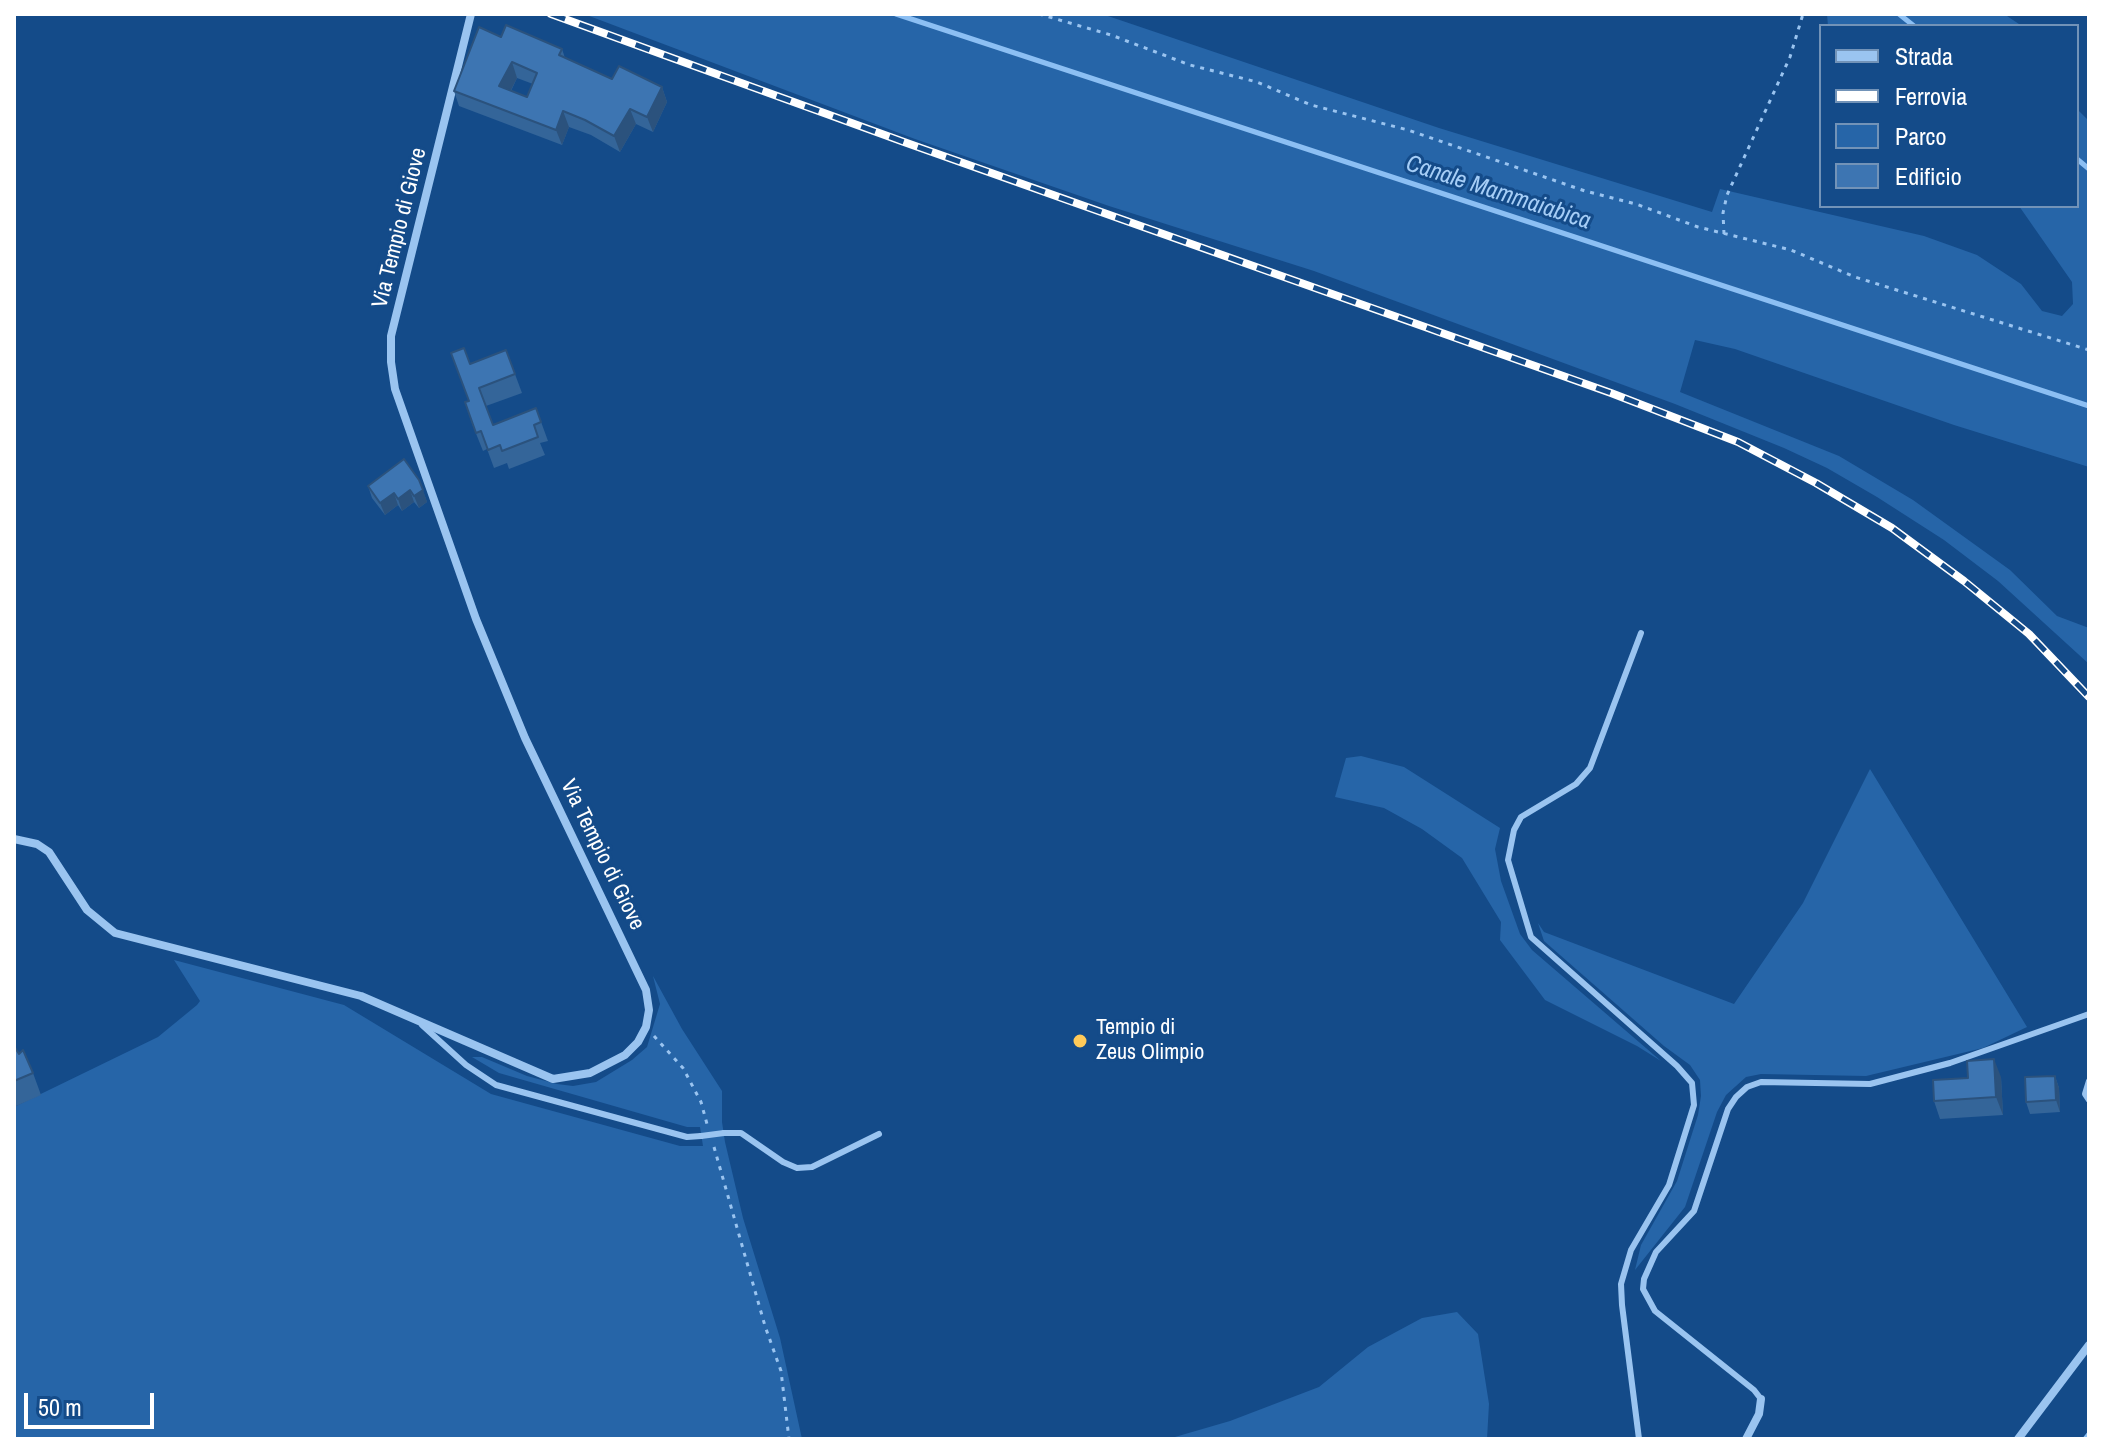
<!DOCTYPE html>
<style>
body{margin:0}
#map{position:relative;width:2103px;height:1453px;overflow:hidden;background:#144b89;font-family:"Archivo Narrow",sans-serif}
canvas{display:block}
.frame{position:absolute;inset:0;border:16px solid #fff;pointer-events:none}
.legend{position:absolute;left:1819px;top:24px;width:260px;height:184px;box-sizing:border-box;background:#144b89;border:2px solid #7293b8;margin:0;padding:10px 14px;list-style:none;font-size:24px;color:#fff}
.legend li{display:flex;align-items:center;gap:16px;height:40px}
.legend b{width:40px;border:2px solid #7293b8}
.scale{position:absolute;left:24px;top:1393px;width:130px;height:36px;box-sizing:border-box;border:4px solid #fff;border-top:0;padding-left:10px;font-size:24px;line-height:28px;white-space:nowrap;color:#fff;-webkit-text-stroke:6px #144b89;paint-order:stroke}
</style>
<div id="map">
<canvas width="2103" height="1453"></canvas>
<div class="frame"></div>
<ul class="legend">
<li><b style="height:10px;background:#9ac4f0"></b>Strada</li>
<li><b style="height:10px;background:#fff"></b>Ferrovia</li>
<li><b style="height:22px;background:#2665a8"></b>Parco</li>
<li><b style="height:22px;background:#3d75b2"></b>Edificio</li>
</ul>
<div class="scale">50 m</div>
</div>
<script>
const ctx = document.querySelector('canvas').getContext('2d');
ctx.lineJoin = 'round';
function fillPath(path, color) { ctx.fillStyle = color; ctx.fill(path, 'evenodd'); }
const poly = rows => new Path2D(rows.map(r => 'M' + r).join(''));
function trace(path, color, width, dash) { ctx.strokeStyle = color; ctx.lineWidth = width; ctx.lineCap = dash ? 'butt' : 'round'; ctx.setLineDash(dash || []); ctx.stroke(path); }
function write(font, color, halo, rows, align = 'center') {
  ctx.font = font + ' "Archivo Narrow",sans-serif'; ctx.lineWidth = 6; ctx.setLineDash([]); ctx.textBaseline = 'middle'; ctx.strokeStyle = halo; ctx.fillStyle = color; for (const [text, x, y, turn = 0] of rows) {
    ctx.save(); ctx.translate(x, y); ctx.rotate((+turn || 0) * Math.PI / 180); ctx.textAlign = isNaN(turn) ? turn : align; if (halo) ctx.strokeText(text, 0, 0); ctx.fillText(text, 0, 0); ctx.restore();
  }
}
fillPath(poly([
 [584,14,1102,14,1439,128,1712,212,1720,189,1924,236,1977,255,2021,284,2042,311,2062,316,2073,304,2072,282,2019,206,2077,206,2077,109,2089,121,2089,467,1954,425,1735,349,1695,340,1680,392,1839,456,1913,500,2010,570,2057,616,2089,628,2089,664,1998,581,1944,540,1877,497,1827,468,1784,448,1675,404,1314,271,1109,206,915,139],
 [1827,14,2004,14,2022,26,1828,26],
 [1361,756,1404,767,1500,828,1495,849,1501,881,1520,934,1532,950,1661,1061,1637,1046,1545,1000,1500,940,1501,922,1462,858,1422,829,1384,808,1335,797,1346,758],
 [1870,769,2027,1027,1983,1048,1866,1076,1761,1074,1746,1077,1726,1095,1717,1112,1685,1207,1635,1270,1641,1245,1677,1181,1698,1115,1701,1096,1700,1080,1690,1065,1664,1046,1544,941,1538,923,1544,932,1734,1004,1803,903],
 [174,960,344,1005,491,1094,680,1146,703,1146,700,1127,687,1127,499,1073,472,1057,482,1057,527,1076,557,1084,573,1086,596,1082,632,1060,647,1047,660,1004,653,976,682,1029,722,1091,722,1122,725,1142,743,1218,780,1338,802,1439,14,1439,14,1107,158,1037,197,1005,200,1001],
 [1457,1312,1478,1334,1489,1404,1487,1439,1168,1439,1230,1421,1319,1387,1368,1347,1422,1318]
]), '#2665a8');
trace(poly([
 [896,14,2089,406],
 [1899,14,1914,26],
 [2077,159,2089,169],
 [2085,1439,2089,1434]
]), '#8cbff3', 5);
trace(poly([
 [1039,14,1111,35,1190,65,1257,82,1311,105,1408,130,1585,191,1636,204,1698,227,1791,250,1855,277,2089,350],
 [1724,234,1723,213,1727,195,1790,57,1803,14],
 [654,1036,683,1068,701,1102,707,1124],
 [714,1147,765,1326,781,1371,789,1439]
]), '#9ac4f0', 3, [4, 6]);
trace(poly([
 [422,1025,466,1065,496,1085,687,1137,701,1136],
 [2089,1081,2085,1094,2089,1100],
 [724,1133,741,1133,783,1162,797,1168,812,1167,879,1134],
 [1761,1399,1754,1390,1655,1311,1643,1289,1644,1279,1656,1252,1694,1211,1728,1109,1736,1097,1747,1087,1761,1082,1870,1084,1950,1063,2089,1014],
 [1639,1439,1622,1305,1621,1284,1631,1250,1669,1185,1694,1105,1692,1083,1677,1066,1531,937,1508,860,1514,830,1521,817,1576,784,1590,768,1641,633]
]), '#9ac4f0', 6);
trace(poly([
 [14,839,37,844,49,852,87,910,115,933,361,996,553,1079,590,1073,625,1055,638,1042,646,1027,649,1010,646,990,525,738,476,619,395,389,391,362,391,336,471,14],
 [1746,1439,1759,1414,1761,1399],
 [2018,1439,2089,1345]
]), '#9ac4f0', 8);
const rail = poly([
 [551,14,904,142,1611,393,1738,442,1816,483,1892,528,1964,581,2029,634,2089,697]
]);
trace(rail, '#fff', 8);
trace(rail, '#144b89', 5, [15]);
trace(poly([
 [701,1136,724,1133]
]), '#9ac4f0', 6);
fillPath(poly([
 [501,37,562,49,565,58,612,79,662,87,667,102,653,132,636,124,620,152,591,135,569,127,562,145,459,106,454,91],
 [517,78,533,84,527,97,511,91],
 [506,350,522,393,486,406,493,425,536,408,548,441,540,443,545,455,509,469,507,463,494,468,487,449,483,451,471,421,469,401,470,364],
 [419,480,427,502,419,508,414,502,402,511,398,505,385,515,372,498,368,486],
 [14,1046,33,1073,41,1095,14,1107],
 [2055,1076,2059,1088,2060,1112,2030,1114,2026,1102],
 [2001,1077,2003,1115,1940,1119,1934,1101]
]), '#346599');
fillPath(poly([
 [512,62,517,78,505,102,499,86],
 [662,87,667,102,653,132,647,117],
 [630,109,636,124,620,152,614,136],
 [563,111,569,127,562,145,556,130],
 [410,490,414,502,402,511,398,499],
 [423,490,427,502,419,508,414,496],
 [394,493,398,505,385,515,380,503],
 [1994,1059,2001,1077,2003,1115,1996,1097],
 [2055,1076,2059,1088,2060,1112,2056,1100]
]), '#2b527d');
const building = poly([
 [506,25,562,49,559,55,612,79,619,66,662,87,647,117,630,109,614,136,585,120,563,111,556,130,454,91,479,27,501,37,506,25],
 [512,62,537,73,527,97,499,86,512,62],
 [464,348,470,364,506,350,515,374,479,388,493,425,536,408,541,422,534,425,538,437,502,451,500,445,488,450,481,431,476,433,465,402,469,401,451,353,464,348],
 [404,459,419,480,423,490,414,496,410,490,398,499,394,493,380,503,368,486,404,459],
 [14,1046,19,1054,23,1050,33,1073,14,1081,14,1046],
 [1994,1059,1996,1097,1934,1101,1933,1080,1968,1078,1967,1061,1994,1059],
 [2055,1076,2056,1100,2026,1102,2025,1077,2055,1076]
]);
fillPath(building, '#3d75b2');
trace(building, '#2b527d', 2);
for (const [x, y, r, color] of [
 [1080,1041,8,"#ffca59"]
]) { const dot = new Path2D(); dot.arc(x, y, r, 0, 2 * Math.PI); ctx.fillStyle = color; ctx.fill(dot); trace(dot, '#144b89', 3); }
write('22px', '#fff', '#144b89', [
 ["Via Tempio di Giove",400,228,-76],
 ["Via Tempio di Giove",602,855,64]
]);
write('22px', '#fff', '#144b89', [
 ["Tempio di",1096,1028],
 ["Zeus Olimpio",1096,1053]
], 'left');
write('italic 24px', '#a6cef7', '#144b89', [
 ["Canale Mammaiabica",1498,193,18]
]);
</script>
